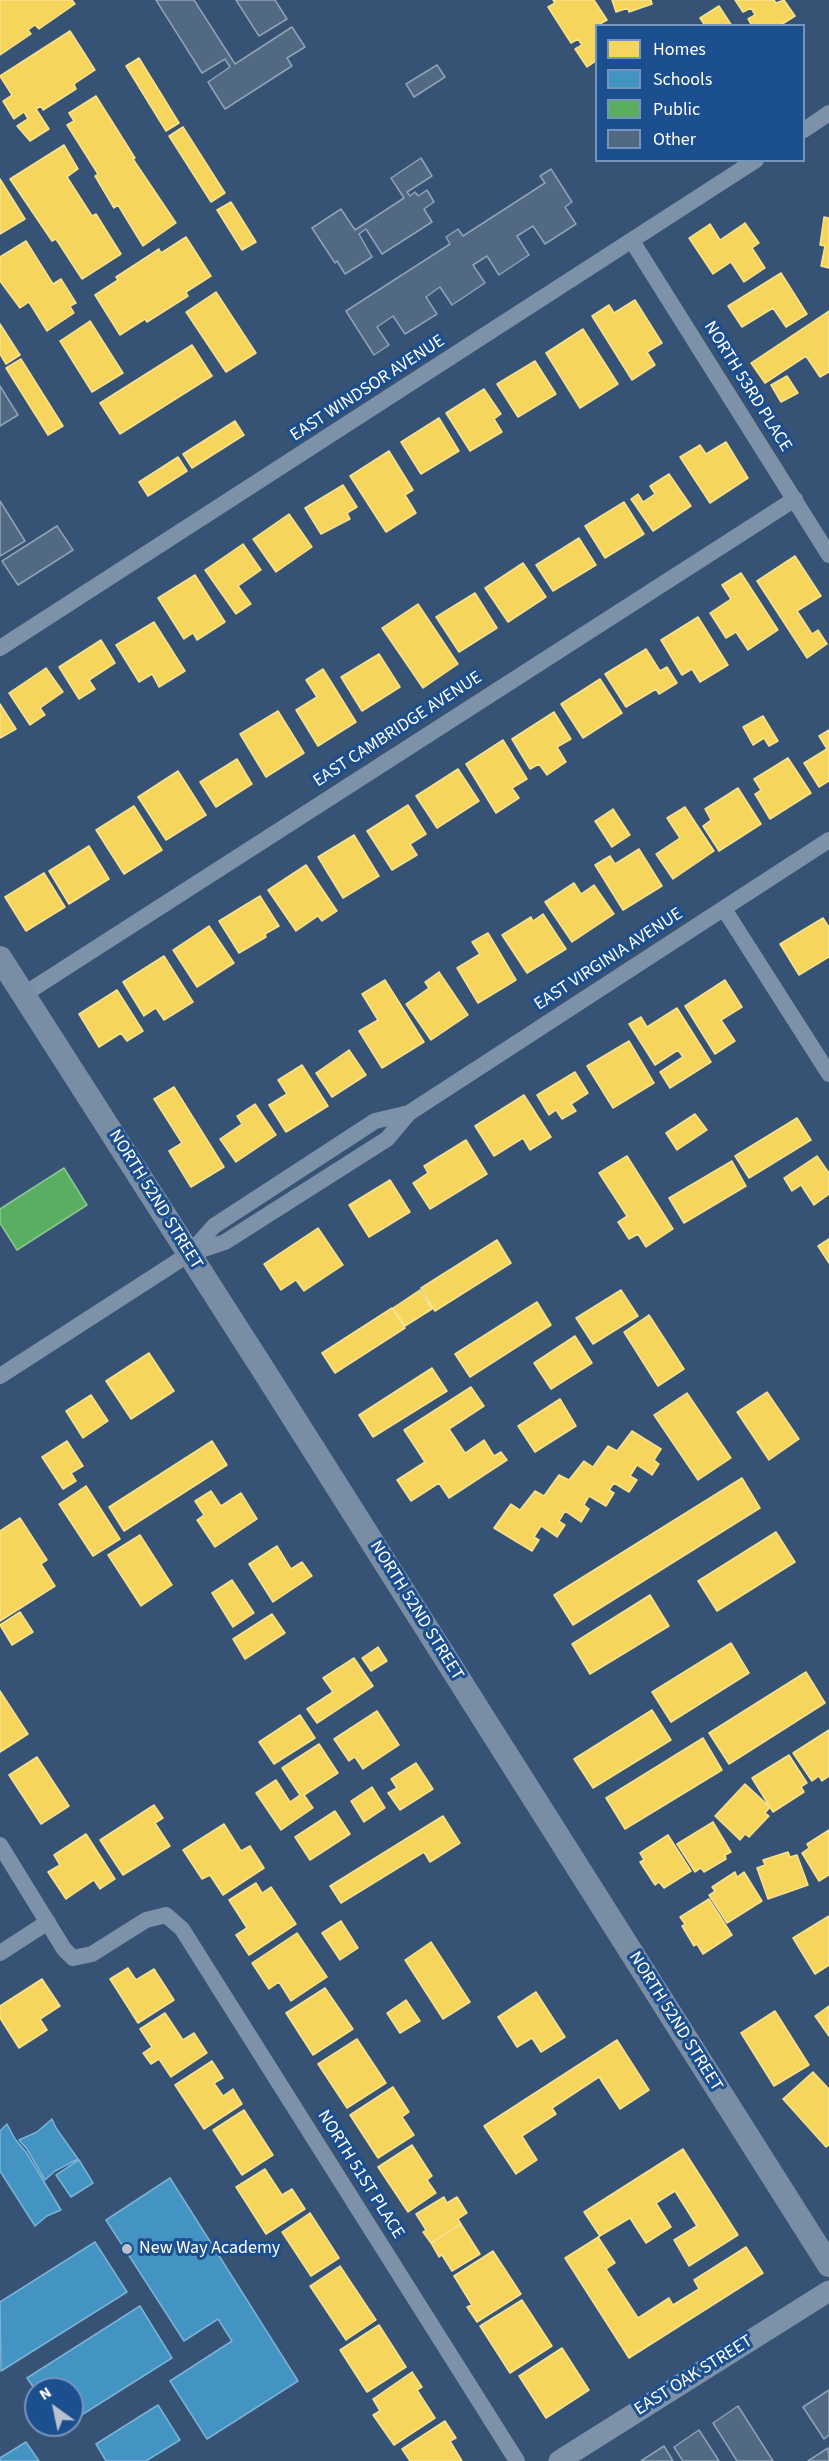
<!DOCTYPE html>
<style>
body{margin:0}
#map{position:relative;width:829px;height:2461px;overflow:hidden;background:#365274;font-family:"Source Sans 3",sans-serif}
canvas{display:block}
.legend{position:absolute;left:595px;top:24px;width:210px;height:138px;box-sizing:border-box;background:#1b4f8f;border:2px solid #7695bc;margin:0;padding:8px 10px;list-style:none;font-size:18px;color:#fff}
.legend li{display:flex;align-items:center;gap:12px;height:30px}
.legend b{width:30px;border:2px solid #7695bc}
.north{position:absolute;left:24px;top:2377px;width:60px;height:60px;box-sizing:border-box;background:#1b4f8f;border:2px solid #7695bc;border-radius:50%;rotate:327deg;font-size:16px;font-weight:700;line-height:24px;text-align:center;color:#fff}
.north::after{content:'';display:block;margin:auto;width:21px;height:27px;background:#b9c2ce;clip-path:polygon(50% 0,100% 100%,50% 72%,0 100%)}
</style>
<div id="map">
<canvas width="829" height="2461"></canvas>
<ul class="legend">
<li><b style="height:16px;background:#f6d55c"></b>Homes</li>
<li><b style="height:16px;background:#4393c3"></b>Schools</li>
<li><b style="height:16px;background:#5aae61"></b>Public</li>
<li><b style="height:16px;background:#526984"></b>Other</li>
</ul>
<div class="north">N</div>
</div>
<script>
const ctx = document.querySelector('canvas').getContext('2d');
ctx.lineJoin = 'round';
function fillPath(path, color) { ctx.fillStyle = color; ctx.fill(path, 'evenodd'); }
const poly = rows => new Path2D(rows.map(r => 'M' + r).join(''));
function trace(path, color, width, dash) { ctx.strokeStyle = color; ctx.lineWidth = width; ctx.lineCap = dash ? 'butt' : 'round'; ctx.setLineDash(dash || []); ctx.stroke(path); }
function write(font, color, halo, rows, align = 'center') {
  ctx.font = font + ' "Source Sans 3",sans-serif'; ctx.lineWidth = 6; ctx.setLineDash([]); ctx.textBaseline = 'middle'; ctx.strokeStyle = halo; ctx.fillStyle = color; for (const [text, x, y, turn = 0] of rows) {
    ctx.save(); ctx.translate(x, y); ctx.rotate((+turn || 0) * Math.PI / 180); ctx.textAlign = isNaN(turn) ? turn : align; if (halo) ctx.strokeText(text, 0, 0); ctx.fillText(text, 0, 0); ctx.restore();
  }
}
const homes = poly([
 [0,0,72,0,75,4,39,29,35,25,28,30,31,34,0,55,0,0],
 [553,0,594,0,607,20,596,26,596,61,587,67,575,49,582,45,578,39,571,43,548,7,555,3,553,0],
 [612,0,651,0,652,4,629,12,628,8,616,12,612,0],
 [735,0,774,0,776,3,784,0,795,16,779,26,752,26,748,19,755,15,751,8,743,12,735,0],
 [719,6,732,26,702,26,704,24,700,18,719,6],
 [70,31,95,70,74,84,76,89,43,110,41,106,36,109,49,129,30,141,17,126,28,119,24,112,14,119,3,101,12,95,0,76,70,31],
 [139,58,179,123,166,131,126,66,139,58],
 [96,96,135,158,133,159,176,223,143,246,118,205,114,208,95,176,98,174,67,125,74,121,69,113,96,96],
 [183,127,225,193,211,202,169,136,183,127],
 [64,145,78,169,67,177,92,216,96,214,121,254,82,279,56,239,52,241,10,179,64,145],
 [0,179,25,219,0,234,0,179],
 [231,202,256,242,242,250,217,210,231,202],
 [824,217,829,218,829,268,821,266,825,246,820,245,824,217],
 [745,223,759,243,752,248,765,268,744,282,731,262,713,274,689,238,710,224,720,240,745,223],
 [186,237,211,276,186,292,188,296,147,322,145,319,120,335,95,295,118,280,116,277,159,249,161,253,186,237],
 [26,241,53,284,61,279,76,303,70,306,74,313,47,331,29,302,20,308,0,281,0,257,26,241],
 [781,273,807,314,786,327,773,308,742,327,728,306,781,273],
 [216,292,256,353,226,372,186,312,216,292],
 [635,300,662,343,647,352,655,365,632,380,592,316,609,305,614,313,635,300],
 [829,311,829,372,820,377,806,356,765,383,751,363,829,311],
 [90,321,123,373,92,392,60,341,90,321],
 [0,324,20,355,6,364,0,354,0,324],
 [583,329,618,384,580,408,546,353,583,329],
 [192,345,212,376,120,434,100,403,192,345],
 [21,359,63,426,48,435,6,368,21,359],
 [535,361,556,394,518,417,497,384,535,361],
 [787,376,798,393,781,402,771,385,787,376],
 [484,389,501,414,494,419,502,432,470,451,446,413,484,389],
 [439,418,459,451,421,474,401,442,439,418],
 [235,421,244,435,192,468,183,454,235,421],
 [726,442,748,478,710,503,680,457,700,445,706,454,726,442],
 [389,451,413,490,405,495,416,513,386,532,350,476,389,451],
 [178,457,187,471,148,496,139,482,178,457],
 [669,474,691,506,653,531,631,499,638,494,643,502,655,494,650,486,669,474],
 [343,485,357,507,347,513,350,519,321,534,305,508,343,485],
 [624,502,644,534,605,558,585,526,624,502],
 [289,514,312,547,276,572,253,539,289,514],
 [579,538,596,565,553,591,536,565,579,538],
 [243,544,261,570,238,586,251,604,236,614,205,570,243,544],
 [795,556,821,596,797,611,812,634,818,630,827,644,807,658,757,581,795,556],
 [523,563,546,597,508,622,485,588,523,563],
 [741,573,778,630,748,650,736,632,726,638,710,613,731,599,722,585,741,573],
 [195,575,225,622,197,640,193,633,184,639,158,598,195,575],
 [475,593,497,628,459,652,436,617,475,593],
 [418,604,458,664,423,688,382,628,418,604],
 [698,617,728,665,700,682,692,669,682,675,661,640,698,617],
 [154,622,185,671,159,687,152,674,139,682,116,645,154,622],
 [101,640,115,663,89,680,95,689,79,699,59,667,101,640],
 [646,649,660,671,667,667,677,683,659,694,656,689,626,707,605,674,646,649],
 [379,654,400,687,362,711,341,677,379,654],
 [46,668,63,692,40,708,45,715,30,725,9,693,46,668],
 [323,669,356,722,318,746,296,710,317,697,306,680,323,669],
 [600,679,622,713,583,738,561,704,600,679],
 [0,704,16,729,0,738,0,704],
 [278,711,304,753,266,777,240,734,278,711],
 [554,712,571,739,557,747,566,762,547,775,539,764,530,769,512,739,554,712],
 [763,716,778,741,769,746,764,738,753,745,743,727,763,716],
 [829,730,829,781,819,787,804,763,827,749,819,736,829,730],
 [503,740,527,779,512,788,519,798,496,813,466,764,503,740],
 [788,758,811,793,770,819,755,794,761,790,754,779,788,758],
 [237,759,252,784,216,807,200,782,237,759],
 [458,769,479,801,437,828,416,796,458,769],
 [178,771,206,815,166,840,138,797,178,771],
 [738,788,761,824,719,851,703,826,711,820,705,809,738,788],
 [408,805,426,834,410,844,417,855,392,870,367,831,408,805],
 [134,806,162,850,124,874,96,830,134,806],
 [685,807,714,851,673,879,656,854,680,838,667,818,685,807],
 [613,809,630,835,612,847,595,821,613,809],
 [354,835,379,876,343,898,318,857,354,835],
 [89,846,109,879,69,904,49,871,89,846],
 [639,849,662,886,623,910,595,865,610,856,615,864,639,849],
 [306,865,337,911,322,921,318,916,296,931,268,890,306,865],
 [44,873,65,907,26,931,5,897,44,873],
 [574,883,581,894,594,885,614,914,572,942,545,902,574,883],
 [260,896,279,926,265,934,266,937,239,953,219,921,260,896],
 [543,914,566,949,527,973,502,935,531,917,533,921,543,914],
 [823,918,829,927,829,957,799,975,780,944,823,918],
 [209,926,234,963,197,987,173,950,209,926],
 [488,933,516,980,478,1003,457,968,480,954,472,942,488,933],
 [164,956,193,1002,164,1020,156,1008,144,1016,123,982,164,956],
 [439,972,468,1015,431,1040,406,1004,429,988,425,982,439,972],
 [385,980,424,1042,382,1068,359,1031,378,1020,362,994,385,980],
 [725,980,742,1007,721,1020,735,1041,715,1054,685,1006,725,980],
 [117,990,143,1031,127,1041,121,1033,99,1047,79,1014,117,990],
 [677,1008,711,1062,670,1088,660,1072,683,1057,678,1050,655,1065,629,1024,641,1017,647,1027,677,1008],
 [629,1041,654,1083,613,1108,587,1066,629,1041],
 [349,1050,366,1075,332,1097,316,1073,349,1050],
 [302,1065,328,1106,286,1132,269,1105,287,1094,278,1080,302,1065],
 [575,1072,588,1093,571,1104,576,1111,562,1119,556,1110,549,1115,537,1095,575,1072],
 [174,1087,224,1167,191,1187,169,1151,182,1143,154,1099,174,1087],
 [524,1095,551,1137,530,1150,523,1138,494,1156,475,1126,524,1095],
 [255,1104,276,1135,236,1162,220,1139,242,1124,237,1116,255,1104],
 [695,1114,707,1130,677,1150,666,1133,695,1114],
 [797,1118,811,1140,749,1178,735,1156,797,1118],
 [466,1140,487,1174,430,1209,413,1183,428,1173,424,1166,466,1140],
 [627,1156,673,1229,646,1247,638,1234,629,1239,618,1222,627,1216,599,1173,627,1156],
 [817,1156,829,1173,829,1194,814,1205,801,1185,792,1191,784,1178,817,1156],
 [732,1161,746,1186,684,1223,669,1198,732,1161],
 [390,1180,410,1212,369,1237,349,1205,390,1180],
 [318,1228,343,1265,304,1291,296,1280,281,1290,264,1264,318,1228],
 [829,1239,829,1263,818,1246,829,1239],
 [497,1240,511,1263,435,1311,421,1288,497,1240],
 [420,1290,432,1309,405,1326,393,1308,420,1290],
 [621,1290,638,1316,593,1344,576,1318,621,1290],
 [537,1302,551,1325,470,1377,455,1354,537,1302],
 [392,1308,405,1328,335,1373,322,1353,392,1308],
 [649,1315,684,1369,658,1386,624,1332,649,1315],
 [575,1336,592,1363,551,1389,534,1363,575,1336],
 [149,1353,174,1391,131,1419,106,1381,149,1353],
 [432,1368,447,1391,373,1437,359,1415,432,1368],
 [471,1387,484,1406,449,1429,465,1453,484,1440,494,1456,501,1452,507,1460,449,1498,439,1483,411,1501,397,1480,425,1462,404,1430,471,1387],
 [767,1392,799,1439,769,1460,737,1412,767,1392],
 [687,1393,731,1458,698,1480,654,1415,687,1393],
 [91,1395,108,1421,83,1438,66,1411,91,1395],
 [560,1399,576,1426,535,1452,518,1426,560,1399],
 [632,1431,661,1449,654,1460,659,1464,652,1475,637,1465,630,1476,637,1480,629,1492,614,1483,609,1490,614,1493,606,1506,589,1496,584,1505,589,1509,581,1522,565,1511,559,1521,565,1525,557,1537,541,1526,534,1537,539,1540,532,1551,494,1528,511,1504,520,1510,535,1491,544,1496,559,1475,569,1480,584,1461,593,1467,608,1446,617,1451,632,1431],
 [67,1441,83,1466,71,1473,76,1481,63,1489,42,1457,67,1441],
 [212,1441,227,1465,124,1531,109,1507,212,1441],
 [742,1478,760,1508,573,1625,554,1595,742,1478],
 [86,1486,120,1539,93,1556,59,1504,86,1486],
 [211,1491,221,1506,241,1493,257,1519,215,1547,197,1520,204,1515,195,1501,211,1491],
 [20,1518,47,1560,41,1564,55,1586,0,1621,0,1531,20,1518],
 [776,1532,795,1562,717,1611,698,1581,776,1532],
 [140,1535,172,1585,141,1606,108,1555,140,1535],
 [277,1546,291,1569,302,1562,312,1576,273,1602,249,1564,277,1546],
 [232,1580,254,1613,233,1627,212,1593,232,1580],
 [650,1595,669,1626,590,1674,572,1644,650,1595],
 [20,1612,33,1632,12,1645,0,1625,20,1612],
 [272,1614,285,1633,245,1659,233,1639,272,1614],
 [731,1643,749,1673,671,1722,652,1692,731,1643],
 [378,1647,387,1661,371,1671,362,1658,378,1647],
 [354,1658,373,1686,317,1723,307,1709,333,1692,323,1678,354,1658],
 [806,1672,825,1703,729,1764,709,1733,806,1672],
 [0,1691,28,1734,0,1752,0,1691],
 [652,1710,671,1740,593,1788,574,1759,652,1710],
 [377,1711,399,1745,363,1769,355,1757,349,1761,334,1739,377,1711],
 [300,1715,315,1738,274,1764,259,1742,300,1715],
 [829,1730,829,1776,822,1781,819,1776,812,1781,793,1753,829,1730],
 [703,1738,722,1770,625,1829,606,1798,703,1738],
 [319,1744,338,1773,304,1795,313,1808,281,1830,256,1793,276,1780,290,1802,300,1795,282,1768,319,1744],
 [789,1755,807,1783,801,1787,804,1792,773,1812,752,1778,789,1755],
 [37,1757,69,1806,41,1824,9,1775,37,1757],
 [416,1763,433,1789,400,1810,388,1793,397,1788,391,1779,416,1763],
 [745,1784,770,1807,765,1813,769,1816,749,1837,745,1834,740,1840,715,1816,745,1784],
 [372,1787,385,1808,364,1822,351,1801,372,1787],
 [154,1805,163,1818,155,1823,170,1846,123,1875,100,1840,154,1805],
 [335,1811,350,1834,310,1860,295,1837,335,1811],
 [443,1816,460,1843,430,1862,424,1852,341,1903,330,1886,443,1816],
 [713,1822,731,1852,725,1855,726,1859,704,1872,701,1868,695,1872,677,1844,713,1822],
 [224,1824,241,1851,250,1846,264,1868,223,1895,210,1875,202,1879,183,1850,224,1824],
 [829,1830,829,1875,819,1881,802,1853,809,1848,807,1844,829,1830],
 [86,1834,115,1879,100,1889,94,1880,66,1899,48,1872,60,1865,54,1855,86,1834],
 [668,1835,691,1871,664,1888,659,1882,655,1885,640,1862,644,1860,640,1853,668,1835],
 [788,1852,790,1857,797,1855,808,1885,768,1899,757,1868,765,1865,763,1860,788,1852],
 [735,1872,737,1877,744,1872,762,1901,727,1923,709,1895,715,1891,712,1887,735,1872],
 [256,1883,262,1893,271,1887,296,1924,249,1955,236,1935,247,1928,229,1900,256,1883],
 [709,1899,732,1935,703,1954,697,1944,694,1946,682,1926,685,1924,680,1917,709,1899],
 [829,1916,829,1965,815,1974,793,1938,829,1916],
 [341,1921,358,1948,340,1960,322,1933,341,1921],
 [297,1933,327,1977,291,2001,279,1982,269,1989,252,1963,297,1933],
 [431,1942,470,2002,443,2019,405,1960,431,1942],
 [128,1968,136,1980,154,1969,174,2000,138,2023,110,1979,128,1968],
 [42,1979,60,2006,40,2019,47,2030,19,2048,0,2018,0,2006,42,1979],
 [325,1988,353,2029,313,2055,286,2013,325,1988],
 [536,1992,565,2037,541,2052,532,2038,517,2047,498,2017,536,1992],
 [406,2000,420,2021,400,2033,387,2013,406,2000],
 [829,2006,829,2036,815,2016,829,2006],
 [775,2011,809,2065,774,2086,741,2033,775,2011],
 [165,2013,183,2040,194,2033,207,2053,171,2077,159,2059,151,2064,143,2053,152,2047,140,2029,165,2013],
 [357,2039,386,2083,347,2108,318,2064,357,2039],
 [617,2040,649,2090,620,2109,599,2077,552,2108,556,2114,522,2136,537,2160,516,2174,484,2126,617,2040],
 [212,2061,223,2078,214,2083,223,2096,233,2089,242,2104,204,2129,175,2085,212,2061],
 [813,2072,829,2089,829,2145,826,2147,783,2099,813,2072],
 [393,2087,409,2112,402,2117,414,2135,378,2158,350,2115,393,2087],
 [244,2110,273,2155,242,2175,213,2130,244,2110],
 [412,2145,432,2176,427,2180,436,2193,408,2212,378,2167,412,2145],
 [683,2149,738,2235,689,2266,674,2240,697,2226,675,2191,656,2203,671,2227,646,2243,630,2218,598,2237,615,2263,606,2269,638,2318,669,2298,673,2305,699,2289,694,2280,746,2247,763,2273,629,2358,565,2258,600,2236,584,2212,683,2149],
 [265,2169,282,2195,292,2189,305,2209,266,2234,236,2187,265,2169],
 [444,2197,447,2203,457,2197,467,2213,458,2219,461,2224,431,2243,423,2232,426,2230,416,2214,444,2197],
 [310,2213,339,2258,311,2276,282,2232,310,2213],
 [461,2224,480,2254,452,2271,442,2255,439,2257,431,2243,461,2224],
 [493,2251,521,2294,477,2322,467,2307,472,2305,454,2276,493,2251],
 [340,2266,376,2320,346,2340,310,2286,340,2266],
 [522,2300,552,2346,510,2373,480,2326,522,2300],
 [379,2325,406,2367,367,2392,340,2350,379,2325],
 [562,2348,589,2390,546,2418,519,2376,562,2348],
 [412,2372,422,2387,417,2390,435,2418,394,2445,373,2415,380,2411,373,2399,412,2372],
 [445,2421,456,2438,450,2441,462,2461,410,2461,402,2449,445,2421]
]);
fillPath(homes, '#f6d55c');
trace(homes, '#f9e28d', 1.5);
const schools = poly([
 [52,2119,56,2128,78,2159,55,2171,45,2180,27,2149,19,2140,37,2132,52,2119],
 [7,2124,15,2139,26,2152,61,2210,47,2216,35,2226,0,2171,0,2131,7,2124],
 [79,2160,93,2183,71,2197,56,2175,79,2160],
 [170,2178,298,2381,207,2439,170,2381,232,2341,218,2319,184,2341,106,2220,170,2178],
 [95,2242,127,2292,1,2371,0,2302,95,2242],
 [140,2306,172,2358,72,2421,72,2389,36,2389,36,2391,27,2378,140,2306],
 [158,2405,180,2440,146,2461,106,2461,96,2444,158,2405],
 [26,2442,39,2461,0,2461,0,2458,26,2442]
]);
fillPath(schools, '#4393c3');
trace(schools, '#7bb3d5', 1.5);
const public = poly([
 [64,1168,87,1205,17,1250,0,1223,0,1209,64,1168]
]);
fillPath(public, '#5aae61');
trace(public, '#8cc690', 1.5);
const building = poly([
 [156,0,194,0,235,64,292,27,305,47,287,58,292,66,225,109,208,82,230,67,225,59,202,73,156,0],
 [236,0,275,0,287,19,259,36,236,0],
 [437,65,445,77,414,97,406,84,437,65],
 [421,158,432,176,407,192,410,196,415,192,418,196,427,190,434,202,424,209,432,222,382,254,366,229,359,234,372,257,345,274,337,261,335,263,312,228,341,209,355,230,404,198,391,178,421,158],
 [551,169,572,202,565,207,576,224,545,244,533,226,517,236,529,255,499,275,487,256,473,265,485,283,452,305,440,287,426,297,437,314,405,334,393,316,377,327,389,345,374,355,346,311,450,244,446,237,458,229,463,236,545,183,540,176,551,169],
 [0,386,18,415,0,426,0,386],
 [0,501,25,541,0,556,0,501],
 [57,526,73,550,18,585,2,561,57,526],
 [829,2390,829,2435,824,2439,803,2407,829,2390],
 [738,2406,773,2461,737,2461,713,2423,738,2406],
 [699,2430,719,2461,683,2461,674,2447,699,2430],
 [664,2446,673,2461,641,2461,664,2446],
 [828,2448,829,2461,808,2461,828,2448]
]);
fillPath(building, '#526984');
trace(building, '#92a2b6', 1.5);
trace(poly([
 [804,130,829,113],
 [632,241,829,555],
 [0,648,756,160],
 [724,909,829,1074],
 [23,995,795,499],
 [190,1253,214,1226,375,1121,409,1113],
 [0,1376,189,1254,225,1242,387,1139,409,1113,829,840],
 [0,1845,64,1949,73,1958,92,1954,146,1920,166,1915,182,1929,517,2461],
 [0,1953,48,1922]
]), '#7d92a8', 16);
trace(poly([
 [559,2461,829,2291]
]), '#7d92a8', 21);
trace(poly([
 [0,958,266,1374,829,2265]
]), '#798da4', 24);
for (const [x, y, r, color] of [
 [127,2249,6,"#b9c2ce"]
]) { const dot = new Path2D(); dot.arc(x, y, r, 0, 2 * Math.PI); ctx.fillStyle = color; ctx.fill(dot); trace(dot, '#1b4f8f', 2); }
write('18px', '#fff', '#1b4f8f', [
 ["NORTH 53RD PLACE",747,387,58],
 ["EAST WINDSOR AVENUE",368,389,-33],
 ["EAST CAMBRIDGE AVENUE",398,730,-33],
 ["EAST VIRGINIA AVENUE",609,960,-33],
 ["NORTH 52ND STREET",155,1200,58],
 ["NORTH 52ND STREET",416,1611,58],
 ["NORTH 52ND STREET",675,2022,58],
 ["NORTH 51ST PLACE",360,2175,58],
 ["EAST OAK STREET",694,2376,-32]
]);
write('18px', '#fff', '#1b4f8f', [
 ["New Way Academy",139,2249]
], 'left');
</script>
